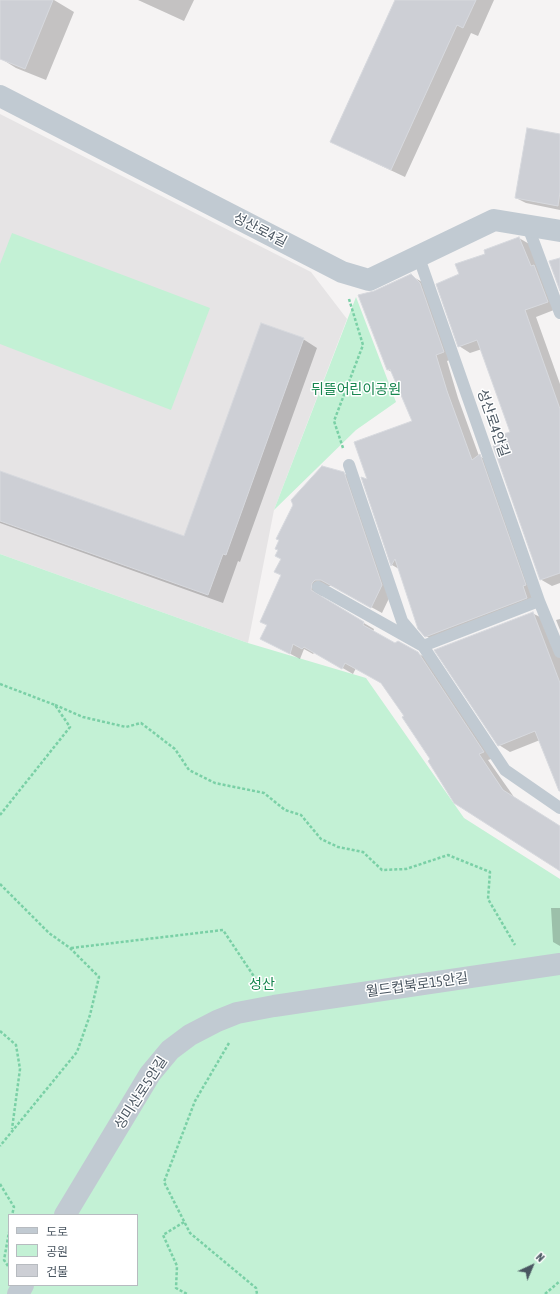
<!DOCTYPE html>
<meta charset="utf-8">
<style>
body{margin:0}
#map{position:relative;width:560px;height:1294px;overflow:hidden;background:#f5f3f3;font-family:"Asap Condensed","Noto Sans KR",sans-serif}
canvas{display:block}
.legend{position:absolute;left:8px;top:1214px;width:130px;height:72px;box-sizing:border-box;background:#fff;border:1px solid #b7bbc0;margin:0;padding:5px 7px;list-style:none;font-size:12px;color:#4a5661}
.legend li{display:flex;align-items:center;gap:8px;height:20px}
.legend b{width:20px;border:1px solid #b7bbc0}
.north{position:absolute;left:512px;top:1246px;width:40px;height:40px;-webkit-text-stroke:3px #fff;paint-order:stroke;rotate:44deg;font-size:11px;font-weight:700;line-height:16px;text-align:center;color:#4a5661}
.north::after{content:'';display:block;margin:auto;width:14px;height:18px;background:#4a5661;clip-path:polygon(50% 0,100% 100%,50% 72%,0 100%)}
</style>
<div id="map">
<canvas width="560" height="1294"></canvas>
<ul class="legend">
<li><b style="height:5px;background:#c1cad2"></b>도로</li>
<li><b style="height:11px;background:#c3f1d5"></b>공원</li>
<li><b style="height:11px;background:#cdcfd5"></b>건물</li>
</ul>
<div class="north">N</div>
</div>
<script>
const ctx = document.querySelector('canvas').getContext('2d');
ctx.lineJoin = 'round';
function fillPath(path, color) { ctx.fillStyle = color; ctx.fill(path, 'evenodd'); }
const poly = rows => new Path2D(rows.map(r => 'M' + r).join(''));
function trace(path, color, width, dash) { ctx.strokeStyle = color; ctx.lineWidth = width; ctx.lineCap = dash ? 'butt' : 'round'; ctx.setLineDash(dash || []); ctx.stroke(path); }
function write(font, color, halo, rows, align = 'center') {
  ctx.font = font + ' "Asap Condensed","Noto Sans KR",sans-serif'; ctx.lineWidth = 3; ctx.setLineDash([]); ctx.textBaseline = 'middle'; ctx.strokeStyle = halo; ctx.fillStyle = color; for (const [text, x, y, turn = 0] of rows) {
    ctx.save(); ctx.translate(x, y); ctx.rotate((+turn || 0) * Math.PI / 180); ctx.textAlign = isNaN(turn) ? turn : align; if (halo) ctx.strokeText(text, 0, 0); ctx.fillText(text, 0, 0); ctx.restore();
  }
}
fillPath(poly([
 [0,114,311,272,347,319,274,510,248,643,0,554]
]), '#e6e4e5');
fillPath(poly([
 [12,233,210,308,171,410,0,344,0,264],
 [356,297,396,402,356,430,274,510],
 [0,554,248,643,366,678,464,818,560,879,560,1294,0,1294],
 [9,1215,137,1215,137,1285,9,1285]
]), '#c3f1d5');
fillPath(poly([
 [0,0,54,0,74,12,46,80,16,68,0,58],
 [138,0,194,0,184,21],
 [396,0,494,0,478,36,471,33,405,177,331,142],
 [560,136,560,210,526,203,516,198],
 [519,238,531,245,559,308,536,317,560,384,560,583,552,586,540,579,512,433,482,349,470,353,459,346,460,274,486,255],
 [410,275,422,282,455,358,447,361,458,398,479,456,491,462,538,604,437,643,426,636,399,569,392,565,363,479,369,480,414,421,392,372,388,370,359,296,375,292],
 [303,339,317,348,240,562,238,561,223,603,0,523,0,472,185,538],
 [343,473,354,479,392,592,382,613,333,586,325,586,322,589,322,598,374,629,373,632,395,644,398,642,428,659,494,758,488,760,514,797,560,827,560,870,432,760,405,716,381,683,356,668,353,674,315,652,313,654,304,649,300,659,272,644],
 [532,613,544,619,560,652,560,788,540,740,510,752,499,745],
 [560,619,560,630,556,620],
 [551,908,560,908,560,946,553,942]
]), '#0003');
const building = poly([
 [0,0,53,0,25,69,0,59,0,0],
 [395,0,476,0,463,28,457,25,391,170,330,142,395,0],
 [527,128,560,134,560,192,558,206,515,198,527,128],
 [519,237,531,266,534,265,548,302,525,310,560,409,560,573,540,580,493,446,504,438,503,434,510,432,477,340,458,347,436,284,459,274,455,264,485,254,484,250,519,237],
 [560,258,560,291,549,261,560,258],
 [411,274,420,283,444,352,436,355,447,391,472,460,480,454,526,585,523,586,527,598,425,637,418,629,395,559,391,566,361,477,367,479,354,442,412,421,390,369,387,370,358,295,374,291,411,274],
 [261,323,304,338,226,555,223,554,208,595,0,521,0,471,184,536,261,323],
 [322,466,344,472,382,585,371,608,321,580,315,580,312,583,311,590,364,622,363,625,395,643,398,641,418,652,484,752,479,754,503,790,560,826,560,871,454,803,428,761,430,759,402,717,404,716,381,683,345,663,342,669,304,647,302,649,293,644,290,654,260,639,267,625,260,622,281,575,274,572,281,559,275,556,278,550,275,549,279,540,276,539,293,505,291,500,322,466],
 [533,612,560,683,560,791,559,791,535,731,498,746,434,650,533,612]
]);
fillPath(building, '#cdcfd5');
trace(building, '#d7d9de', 1);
trace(poly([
 [343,448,334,421,363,345,349,299],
 [0,684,55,705,70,727,0,815],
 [55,705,83,717,126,727,141,723,175,749,189,770,215,783,264,793,285,810,301,815,321,839,338,847,363,852,382,870,406,869,448,855,490,872,488,899,515,945],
 [0,884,49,933,70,948,99,977,90,1015,77,1052,0,1146],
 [71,948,223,930,259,984],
 [0,1031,16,1045,20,1069,12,1129],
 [229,1043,195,1101,164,1182,190,1233,256,1288,257,1294],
 [0,1184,14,1207,12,1215],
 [184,1222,163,1235,177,1266,176,1288,187,1294],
 [8,1266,4,1260,9,1232],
 [545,1294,560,1281]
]), '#7ad0a6', 2.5, [3, 2]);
trace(poly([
 [527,224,560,313],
 [418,255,539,601,560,652],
 [349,465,402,621,423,646,505,770,560,808],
 [318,587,423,646,539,601]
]), '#c1cad2', 12);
trace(poly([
 [0,96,342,272,369,280,494,220,560,231],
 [65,1215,150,1074,170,1050,190,1035,217,1021,237,1013,274,1006,560,964],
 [18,1294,23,1285]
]), '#c1cad2', 22);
write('14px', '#4a5661', '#fff', [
 ["성산로4길",260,230,27],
 ["성산로4안길",493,423,71],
 ["월드컵북로15안길",417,985,-8],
 ["성미산로5안길",141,1093,-57]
]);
write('14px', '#17864f', '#fff', [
 ["뒤뜰어린이공원",356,390],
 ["성산",262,985]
]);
</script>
